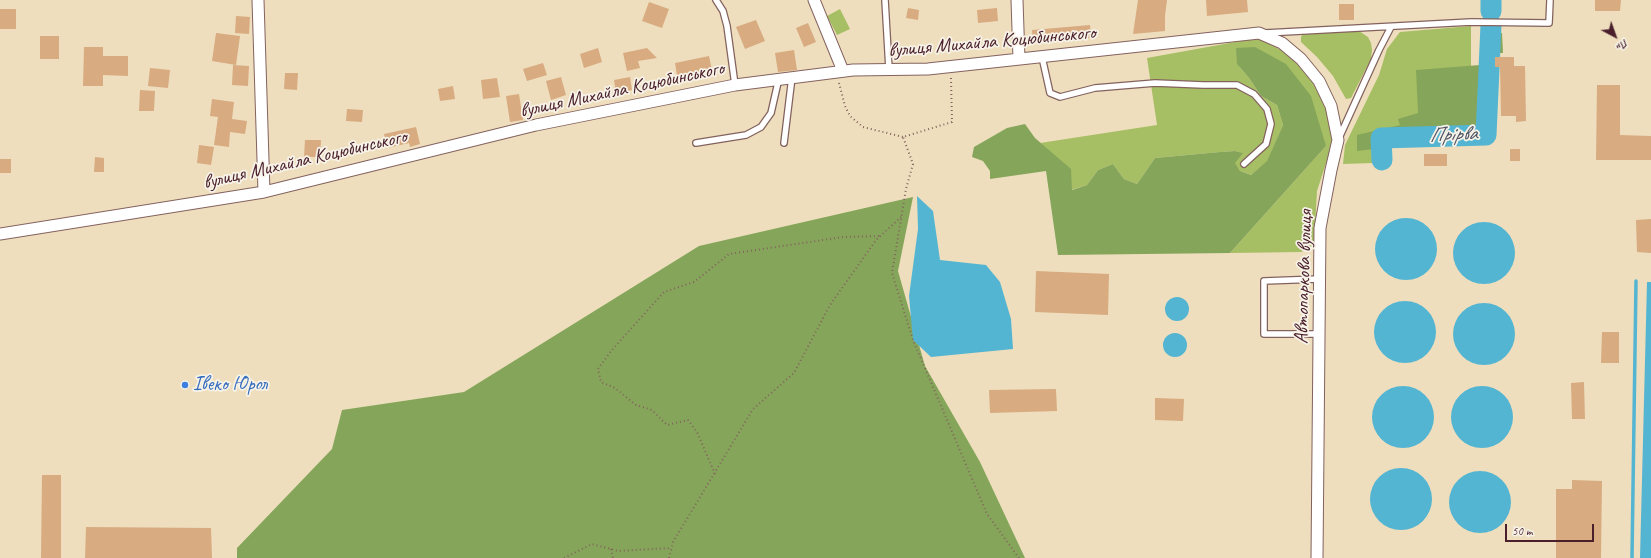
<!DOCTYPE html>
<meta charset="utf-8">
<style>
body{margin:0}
#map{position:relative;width:1651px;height:558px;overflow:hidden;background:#eedebd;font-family:Caveat,sans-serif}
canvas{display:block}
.north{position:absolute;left:1595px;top:16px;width:40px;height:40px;-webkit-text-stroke:3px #f7f3e8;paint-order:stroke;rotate:139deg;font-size:11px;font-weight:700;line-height:16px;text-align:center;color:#4a1f2b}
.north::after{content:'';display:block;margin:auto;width:14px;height:18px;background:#4a1f2b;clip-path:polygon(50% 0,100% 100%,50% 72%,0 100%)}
.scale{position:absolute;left:1505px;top:524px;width:89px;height:18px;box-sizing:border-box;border:2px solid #4a1f2b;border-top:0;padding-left:5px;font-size:12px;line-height:14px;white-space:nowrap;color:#4a1f2b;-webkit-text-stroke:3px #f7f3e8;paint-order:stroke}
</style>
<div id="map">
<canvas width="1651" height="558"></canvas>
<div class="north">Пн</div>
<div class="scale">50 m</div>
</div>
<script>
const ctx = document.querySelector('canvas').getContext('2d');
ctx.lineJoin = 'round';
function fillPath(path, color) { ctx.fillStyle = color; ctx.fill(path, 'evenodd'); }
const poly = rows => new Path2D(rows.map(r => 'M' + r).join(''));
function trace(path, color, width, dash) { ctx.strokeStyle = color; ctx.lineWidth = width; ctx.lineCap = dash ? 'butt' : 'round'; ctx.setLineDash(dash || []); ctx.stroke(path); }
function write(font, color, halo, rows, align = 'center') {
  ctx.font = font + ' Caveat,sans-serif'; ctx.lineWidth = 3.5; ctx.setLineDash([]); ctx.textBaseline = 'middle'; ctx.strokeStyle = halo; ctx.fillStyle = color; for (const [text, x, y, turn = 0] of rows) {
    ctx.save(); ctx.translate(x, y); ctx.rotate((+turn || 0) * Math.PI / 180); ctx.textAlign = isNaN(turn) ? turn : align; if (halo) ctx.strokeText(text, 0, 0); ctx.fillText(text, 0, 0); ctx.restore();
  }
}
fillPath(poly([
 [840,9,850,29,837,35,827,16],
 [1471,26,1471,140,1373,145,1373,163,1343,164,1345,145,1379,75,1387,49,1400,32],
 [1359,31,1368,37,1371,43,1372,50,1371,59,1351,98,1346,99,1333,76,1317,57,1301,42,1301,37,1303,33],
 [1257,38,1289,54,1307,73,1326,106,1332,140,1330,151,1317,191,1314,246,1301,252,1230,253,1326,146,1237,64,1249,78,1261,96,1277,105,1283,125,1267,162,1251,175,1240,171,1234,163,1242,153,1235,151,1220,152,1155,158,1137,184,1124,179,1113,164,1098,170,1087,185,1071,190,1049,151,1040,143,1157,125,1147,58]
]), '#a7bf64');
fillPath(poly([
 [1483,32,1502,33,1503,53,1493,53,1492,69,1499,68,1494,135,1357,151,1357,135,1400,125,1398,119,1418,113,1416,70,1480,65],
 [1255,47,1286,64,1311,96,1326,146,1230,253,1058,255,1046,171,990,179,990,171,983,161,972,157,974,147,1007,128,1025,124,1035,138,1071,169,1072,190,1087,185,1098,170,1113,164,1124,179,1137,184,1155,158,1220,152,1235,151,1243,153,1235,163,1240,171,1251,175,1267,161,1283,125,1277,105,1261,96,1249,78,1237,64,1236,48],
 [913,197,898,271,925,366,980,462,1025,558,237,558,237,548,332,449,342,410,464,392,699,246]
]), '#85a65a');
fillPath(poly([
 [917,196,933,211,940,260,986,265,1000,282,1011,319,1013,349,931,357,913,340,909,296,918,229],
 '1375 249a31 31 0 1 1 62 0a31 31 0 1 1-62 0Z',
 '1453 253a31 31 0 1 1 62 0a31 31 0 1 1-62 0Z',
 [1647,282,1651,282,1651,558,1640,558],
 '1165 309a12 12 0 1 1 24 0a12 12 0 1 1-24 0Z',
 '1374 332a31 31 0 1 1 62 0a31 31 0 1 1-62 0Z',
 '1453 334a31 31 0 1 1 62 0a31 31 0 1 1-62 0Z',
 '1163 345a12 12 0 1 1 24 0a12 12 0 1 1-24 0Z',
 '1372 417a31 31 0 1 1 62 0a31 31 0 1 1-62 0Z',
 '1451 417a31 31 0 1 1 62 0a31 31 0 1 1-62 0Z',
 '1370 499a31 31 0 1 1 62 0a31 31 0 1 1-62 0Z',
 '1449 502a31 31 0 1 1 62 0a31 31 0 1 1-62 0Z'
]), '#54b5d2');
trace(poly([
 [1632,558,1636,281]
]), '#54b5d2', 3.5);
trace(poly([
 [1491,11,1491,0],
 [1382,160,1381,138,1486,135,1491,25]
]), '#54b5d2', 21);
fillPath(poly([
 [1138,0,1167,0,1165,16,1165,31,1133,34],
 [1206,0,1247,0,1248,12,1207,16],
 [1595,0,1621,0,1620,11,1595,11],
 [649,2,669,9,662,28,642,21],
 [1339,4,1354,4,1354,20,1339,20],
 [908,8,919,10,918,20,906,18],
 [997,8,998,21,978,23,977,10],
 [0,9,16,9,16,29,0,29],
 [236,16,250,17,249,34,235,33],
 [756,20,765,41,745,49,736,27],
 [808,23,816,42,804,47,796,28],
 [1090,25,1091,38,1033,42,1032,30],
 [216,33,240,36,236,65,212,61],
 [40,36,59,36,59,59,40,59],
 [84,47,103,47,103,56,128,56,128,76,103,75,103,86,83,86],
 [598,48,602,62,584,68,580,54],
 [647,48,657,58,638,61,640,68,627,71,623,53],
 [794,50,797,70,778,72,775,53],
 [709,56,712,70,677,75,675,63],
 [1495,57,1514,57,1514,66,1525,66,1526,121,1516,122,1516,116,1501,116,1500,67,1495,67],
 [543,63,547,75,527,81,523,69],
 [233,65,249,66,248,86,232,85],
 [150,68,170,70,168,88,148,86],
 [285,73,298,73,297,90,284,89],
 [561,77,566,95,551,100,546,81],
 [630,77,632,90,616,93,614,80],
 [497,78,500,97,483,99,481,80],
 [1597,85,1620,85,1620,135,1651,136,1651,160,1596,160],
 [453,86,455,99,440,101,438,89],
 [140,90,155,91,154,111,139,111],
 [519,94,523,120,510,122,506,96],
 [212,99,234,102,232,119,247,121,245,134,230,132,229,147,214,145,218,117,210,116],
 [347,109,363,110,362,122,346,121],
 [416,127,420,144,410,147,409,143,387,148,384,134],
 [305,140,321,140,320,157,304,157],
 [199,145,214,147,211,165,197,163],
 [1510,149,1520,149,1520,161,1510,161],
 [1424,154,1447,154,1447,166,1424,166],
 [95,157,104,158,104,172,94,172],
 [0,159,11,159,11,173,0,173],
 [1651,219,1651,253,1637,252,1636,220],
 [1036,271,1109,274,1108,315,1035,312],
 [1602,332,1619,332,1619,363,1601,363],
 [1584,382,1585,419,1572,419,1571,383],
 [1056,389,1057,411,990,413,989,390],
 [1155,398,1184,399,1183,421,1155,420],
 [42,475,61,475,61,558,41,558],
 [1572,480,1602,481,1601,558,1556,558,1556,489,1572,489],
 [86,527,211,528,212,558,85,558]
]), '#d8ab81');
const service = poly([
 [716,0,723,11,727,26,735,85],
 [885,0,889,69],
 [1265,33,1471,22,1549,23,1550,0],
 [1042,57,1050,93,1060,97,1095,88,1155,83,1203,85,1237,85,1254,94,1267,109,1271,124,1266,144,1244,164],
 [1339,138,1379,50,1391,27],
 [696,143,746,135,761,127,771,113,779,78],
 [784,143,792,77],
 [1319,334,1264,334,1264,281,1319,279]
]);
const minor = poly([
 [258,0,264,192],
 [814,0,843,71],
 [1017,0,1019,59],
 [0,234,264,192,536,125,735,85,853,70,928,69,1259,33,1282,43,1301,59,1319,81,1331,106,1338,140,1331,170,1320,228,1317,558]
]);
trace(service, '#83625e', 8);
trace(minor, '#83625e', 13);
trace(poly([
 [951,78,952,122,903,137,913,164,906,189,892,273,913,340,987,514,1019,558],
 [839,83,845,106,850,116,863,127,903,137],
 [715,474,697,432,688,420,667,425,652,410,636,405,615,388,601,382,598,369,611,351,664,292,694,282,729,254,843,237,881,236],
 [611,549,613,558],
 [564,558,592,544,618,551,671,548],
 [669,558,673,542,753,409,794,373,830,305,876,240,901,217]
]), '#83625e', 2, [1, 3]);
trace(service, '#fff', 5.5);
trace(minor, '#fff', 11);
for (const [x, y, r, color] of [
 [185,385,4,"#3f7fe0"]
]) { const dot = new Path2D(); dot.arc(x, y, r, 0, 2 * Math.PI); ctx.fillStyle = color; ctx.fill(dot); trace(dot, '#f7f3e8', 1.5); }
write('20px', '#4a1f2b', '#f7f3e8', [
 ["вулиця Михайла Коцюбинського",992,42,-5],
 ["вулиця Михайла Коцюбинського",622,90,-12],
 ["вулиця Михайла Коцюбинського",305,160,-13],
 ["Автопаркова вулиця",1304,277,-88]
]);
write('20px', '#366cbe', '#f7f3e8', [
 ["Івеко Юрол",193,385]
], 'left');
write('italic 21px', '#4e5465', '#f7f3e8', [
 ["Прірва",1453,135,-3]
]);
</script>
